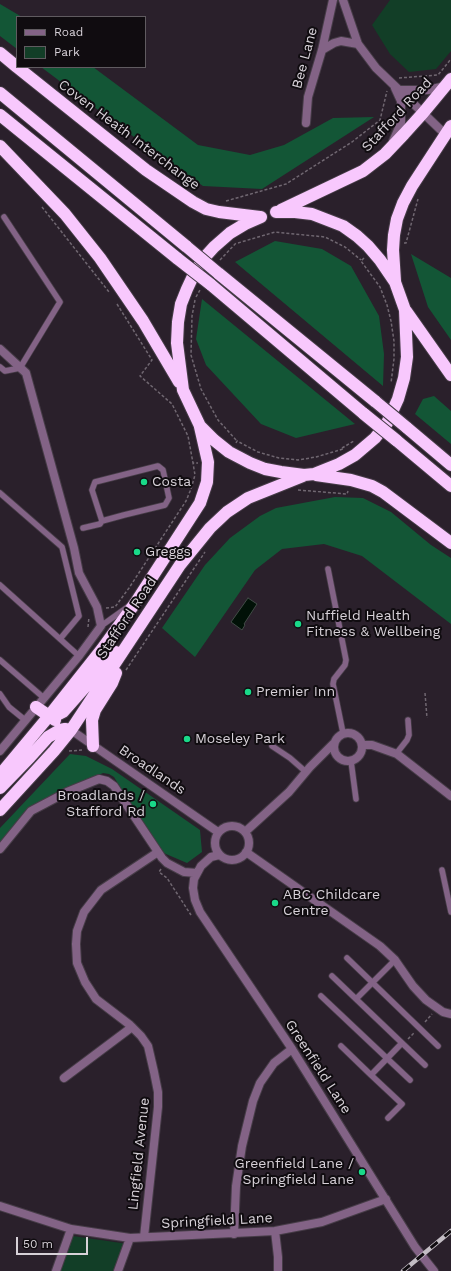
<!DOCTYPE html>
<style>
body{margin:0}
#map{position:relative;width:451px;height:1271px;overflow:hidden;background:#2a202b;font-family:"Work Sans",sans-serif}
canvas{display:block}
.legend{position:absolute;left:16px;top:16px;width:130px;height:52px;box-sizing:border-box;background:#100c10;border:1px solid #605b60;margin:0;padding:5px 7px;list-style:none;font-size:12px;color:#d7d1d8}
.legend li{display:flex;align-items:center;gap:8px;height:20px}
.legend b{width:20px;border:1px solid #605b60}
.scale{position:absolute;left:16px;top:1237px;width:72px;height:18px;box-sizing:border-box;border:2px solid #d7d1d8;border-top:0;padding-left:5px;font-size:12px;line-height:14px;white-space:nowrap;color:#d7d1d8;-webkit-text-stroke:3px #100c10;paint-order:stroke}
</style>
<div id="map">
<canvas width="451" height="1271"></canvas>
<ul class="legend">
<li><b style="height:5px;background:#836386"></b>Road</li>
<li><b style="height:11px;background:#123e27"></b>Park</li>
</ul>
<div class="scale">50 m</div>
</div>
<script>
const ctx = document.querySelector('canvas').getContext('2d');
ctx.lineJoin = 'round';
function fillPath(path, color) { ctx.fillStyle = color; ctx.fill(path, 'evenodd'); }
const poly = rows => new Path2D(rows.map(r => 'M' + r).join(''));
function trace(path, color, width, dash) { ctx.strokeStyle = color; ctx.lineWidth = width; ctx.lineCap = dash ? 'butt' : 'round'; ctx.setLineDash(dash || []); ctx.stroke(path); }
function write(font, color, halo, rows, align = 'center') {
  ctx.font = font + ' "Work Sans",sans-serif'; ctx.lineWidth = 4; ctx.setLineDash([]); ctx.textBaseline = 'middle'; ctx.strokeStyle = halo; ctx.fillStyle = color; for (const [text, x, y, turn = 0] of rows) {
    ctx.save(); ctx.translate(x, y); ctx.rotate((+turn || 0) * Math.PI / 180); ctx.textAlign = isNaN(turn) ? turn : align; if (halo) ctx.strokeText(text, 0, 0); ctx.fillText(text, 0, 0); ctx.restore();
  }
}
fillPath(poly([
 [390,0,451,0,451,51,436,69,409,72,390,54,372,25],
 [73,1236,128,1244,116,1271,60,1271]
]), '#123e27');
fillPath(poly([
 [0,4,22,17,17,17,17,49,0,36],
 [41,67,93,67,198,145,250,155,284,145,333,118,374,117,262,189,203,186,162,158],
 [275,241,322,249,351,266,379,316,384,354,383,386,235,262],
 [411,254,451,278,451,340,428,307],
 [202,299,355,424,296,438,261,424,206,365,196,339],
 [434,396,451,411,451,444,415,414,423,399],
 [335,497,363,498,391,512,431,545,451,558,451,624,362,556,324,544,282,549,255,570,195,657,162,628,205,565,230,538,260,516,276,508],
 [70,754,86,756,112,769,200,830,202,852,187,863,159,851,114,777,109,774,103,773,34,805,0,847,0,828]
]), '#135636');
const water = poly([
 [248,598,257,604,244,624,245,625,242,630,231,622,248,598]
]);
fillPath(water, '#011107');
trace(water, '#414b46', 1);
const lane = poly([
 [0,367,5,371,20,368,60,302,4,217],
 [0,493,62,547,79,616,60,639],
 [83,528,100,524,102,521,124,515,165,505,169,498,163,470,158,466,95,482,92,490,102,521],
 [328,569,346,660,345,665,334,679,333,684,343,733],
 [0,585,79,656],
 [101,626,129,606],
 [0,660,44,698],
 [0,694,9,707,25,720],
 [272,746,290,758,306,772],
 [396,754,407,740,409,735,408,720],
 [351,761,356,799],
 [442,870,451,912],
 [347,958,438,1046],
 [332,976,356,999],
 [321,996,410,1080],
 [402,1043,425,1065],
 [341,1046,371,1075],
 [388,1118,402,1104,371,1075,402,1043,356,999,395,960]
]);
const street = poly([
 [343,0,358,44,376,68,445,134],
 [322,50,334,43,341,41,358,44],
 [400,90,428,90,445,86],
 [306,123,308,97,322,50,333,0],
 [393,141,401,123,401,101,395,88],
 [0,349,26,373,74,548,79,573,97,607,101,626,79,656,0,751],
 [71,730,218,832],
 '334 747a14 14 0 1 1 28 0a14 14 0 1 1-28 0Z',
 [362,745,372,745,397,754,451,796],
 '215 843a17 17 0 1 1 34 0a17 17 0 1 1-34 0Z',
 [245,832,289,792,310,767,333,744],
 [0,849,31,811,67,792,99,779,107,781,114,786,162,858,167,863,184,872,197,873],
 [246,852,380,946,395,960,413,986,426,1000,443,1012,451,1014],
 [219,855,211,857,201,866,194,879,193,888,195,900,200,912,292,1049,415,1247,434,1271],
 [64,1078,132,1027],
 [0,1206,71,1229,130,1238,275,1231,322,1222,386,1199],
 [275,1231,278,1257,278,1271],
 [234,1234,236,1186,242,1146,253,1101,260,1083,274,1063,292,1049],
 [144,1237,158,1107,158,1092,154,1072,148,1046,141,1036,130,1025,96,999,85,982,77,963,76,944,77,931,84,912,101,890,158,852],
 [56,1271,71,1229],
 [118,1271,130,1238]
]);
const highway = poly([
 [0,53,17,67],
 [17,67,146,170,193,202,206,209,219,212,260,217],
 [0,93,187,247],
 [0,115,178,259],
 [0,146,65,214,100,258,143,321,179,382],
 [281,210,363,171,385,154,404,134,423,113,451,79],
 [261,217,245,224,230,233,214,247,204,258,194,274,187,289,181,304,178,322,177,343,183,390,200,426,214,440,229,452,250,463,265,469,281,472,304,475,314,474,339,464,355,455,375,438,387,423,398,399,404,378,407,357,405,310,395,282,380,260,368,246,357,236,343,226,312,214,295,212,276,212],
 [218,273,376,402],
 [395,281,393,250,394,235,397,219,403,203,412,186,451,126],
 [210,284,364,414],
 [406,311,451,375],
 [406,427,451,465],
 [396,440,451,486],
 [316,475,351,480,372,486,383,492,451,543],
 [36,707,55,720],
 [49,716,57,715,63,712,116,652],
 [93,746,92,720,95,710,112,683,116,673],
 [0,775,49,716,102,649,136,602,200,503,207,482,208,462,200,427],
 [0,788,30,757,48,737,60,730,65,729,71,730],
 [0,810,54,751,71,730,180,565,210,528,227,512,248,498,303,476]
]);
trace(lane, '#463c47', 7);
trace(street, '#463c47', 10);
trace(highway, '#463c47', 14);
trace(poly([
 [399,78,438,75,451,59],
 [226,201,286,184,352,142,380,120,387,91],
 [42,207,109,292],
 [238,243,275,232,325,237,345,247,361,260],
 [404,243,406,243,418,199],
 [364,258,361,261,380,287,387,305,391,321,394,341,394,359,391,383],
 [220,260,237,242],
 [196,297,200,290],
 [195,300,192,316,191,355,201,389,218,420,237,441],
 [117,304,152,360,140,376,172,404,188,436,193,463,198,463],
 [236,443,237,441,258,452,279,458,298,460,316,457,343,449],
 [342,448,354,441],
 [298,490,347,494,348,491],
 [106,608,115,607,129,588,186,501,191,489,195,475,193,463],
 [88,627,89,617],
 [126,670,205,552],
 [425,693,427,718],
 [69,751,83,750],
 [161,869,159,872,167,878,191,915],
 [425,1022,432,1014],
 [408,1039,414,1033]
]), '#706771', 1.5, [3, 2]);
trace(lane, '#836386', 5.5);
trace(street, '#836386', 8);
trace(highway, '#f8c8fd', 12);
const rail = poly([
 [403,1271,451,1231]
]);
trace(rail, '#c3bdc4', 4.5);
trace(rail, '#100c10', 3, [9]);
const highwayBridge = poly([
 [187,247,218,273],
 [178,259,210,284],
 [376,402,406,427],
 [364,414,396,440]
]);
trace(highwayBridge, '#463c47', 14, []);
trace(highwayBridge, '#f8c8fd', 12);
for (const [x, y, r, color] of [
 [144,482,4,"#19d989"],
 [137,552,4,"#19d989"],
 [298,624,4,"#19d989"],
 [248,692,4,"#19d989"],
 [187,739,4,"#19d989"],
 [153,804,4,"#19d989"],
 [275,903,4,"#19d989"],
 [362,1172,4,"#19d989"]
]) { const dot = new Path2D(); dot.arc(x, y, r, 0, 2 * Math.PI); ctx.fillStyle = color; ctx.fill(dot); trace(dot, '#100c10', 1.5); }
write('14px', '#d7d1d8', '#100c10', [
 ["Bee Lane",305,58,-75],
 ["Stafford Road",397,115,-47],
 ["Coven Heath Interchange",129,135,37],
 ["Stafford Road",127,618,-56],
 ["Broadlands",152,770,34],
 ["Greenfield Lane",318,1067,57],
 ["Lingfield Avenue",139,1154,-84],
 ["Springfield Lane",217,1221,-3]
]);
write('14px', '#d7d1d8', '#100c10', [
 ["Costa",152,482],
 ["Greggs",145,552],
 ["Nuffield Health",306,616],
 ["Fitness & Wellbeing",306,632],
 ["Premier Inn",256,692],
 ["Moseley Park",195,739],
 ["Broadlands /",145,796,"right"],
 ["Stafford Rd",145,812,"right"],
 ["ABC Childcare",283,895],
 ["Centre",283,911],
 ["Greenfield Lane /",354,1164,"right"],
 ["Springfield Lane",354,1180,"right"]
], 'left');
</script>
